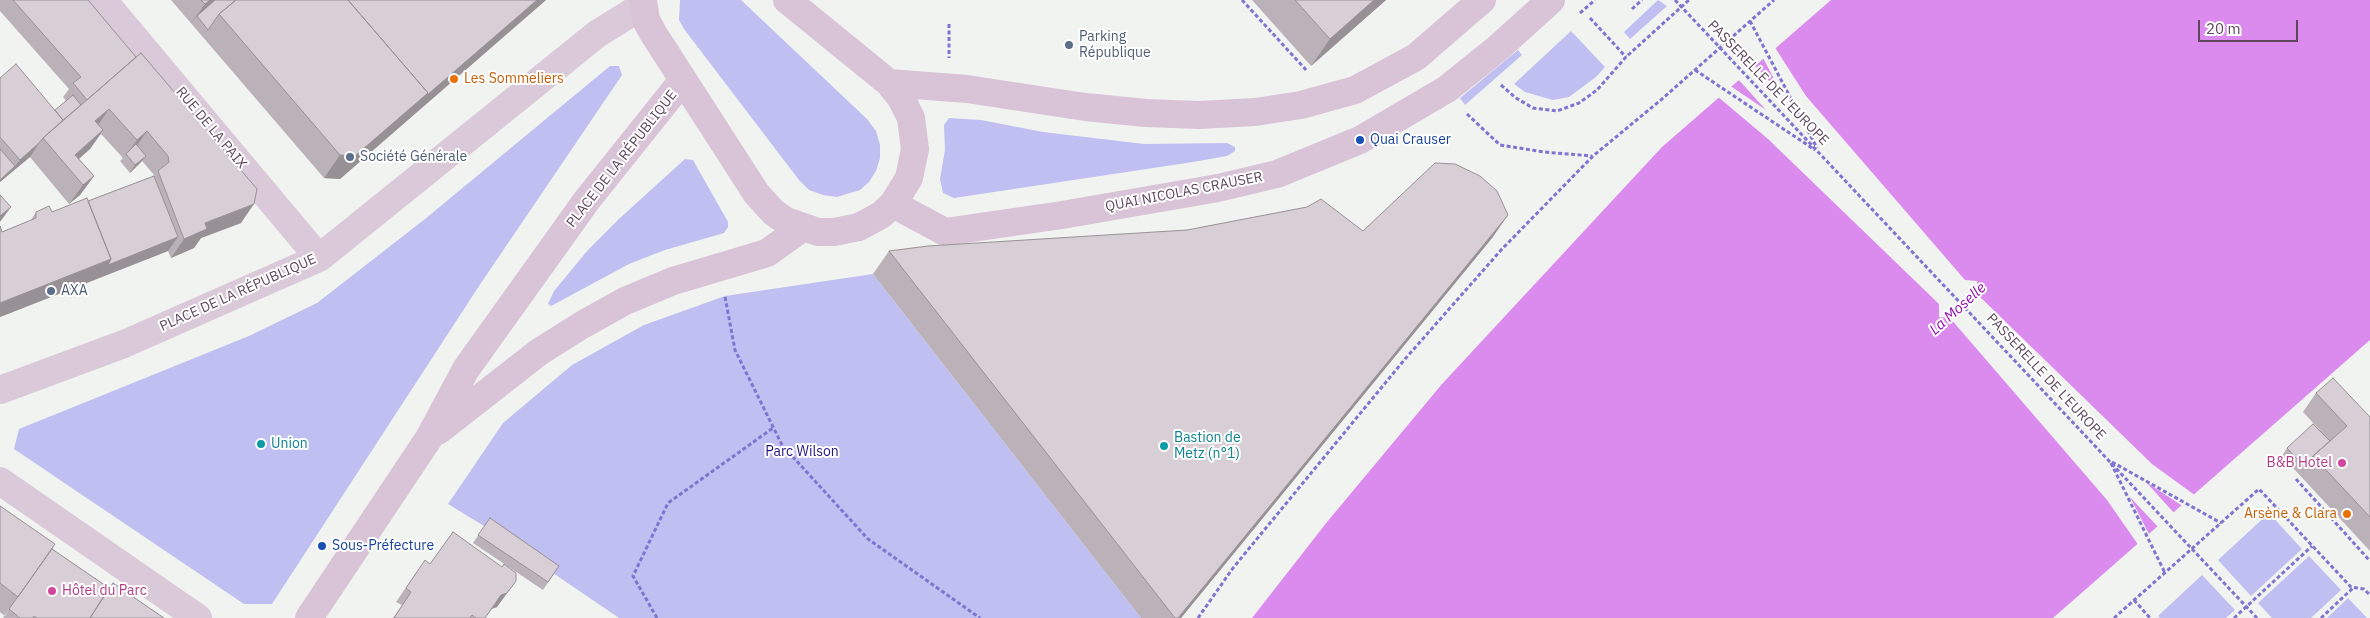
<!DOCTYPE html>
<meta charset="utf-8">
<style>
body{margin:0}
#map{position:relative;width:2370px;height:618px;overflow:hidden;background:#f1f3f0;font-family:"IBM Plex Sans",sans-serif}
canvas{display:block}
.scale{position:absolute;left:2198px;top:20px;width:100px;height:22px;box-sizing:border-box;border:2px solid #5f485d;border-top:0;padding-left:6px;font-size:15px;line-height:18px;white-space:nowrap;color:#5f485d;-webkit-text-stroke:4px #fff;paint-order:stroke}
</style>
<div id="map">
<canvas width="2370" height="618"></canvas>
<div class="scale">20 m</div>
</div>
<script>
const ctx = document.querySelector('canvas').getContext('2d');
ctx.lineJoin = 'round';
function fillPath(path, color) { ctx.fillStyle = color; ctx.fill(path, 'evenodd'); }
const poly = rows => new Path2D(rows.map(r => 'M' + r).join(''));
function trace(path, color, width, dash) { ctx.strokeStyle = color; ctx.lineWidth = width; ctx.lineCap = dash ? 'butt' : 'round'; ctx.setLineDash(dash || []); ctx.stroke(path); }
function write(font, color, halo, rows, align = 'center') {
  ctx.font = font + ' "IBM Plex Sans",sans-serif'; ctx.lineWidth = 4; ctx.setLineDash([]); ctx.textBaseline = 'middle'; ctx.strokeStyle = halo; ctx.fillStyle = color; for (const [text, x, y, turn = 0] of rows) {
    ctx.save(); ctx.translate(x, y); ctx.rotate((+turn || 0) * Math.PI / 180); ctx.textAlign = isNaN(turn) ? turn : align; if (halo) ctx.strokeText(text, 0, 0); ctx.fillText(text, 0, 0); ctx.restore();
  }
}
fillPath(poly([
 [680,0,741,0,867,119,876,131,880,145,880,158,876,171,869,182,860,190,837,197,823,195,809,190,799,180,684,29,679,20],
 [1658,0,1667,6,1630,39,1624,32],
 [1571,31,1605,67,1596,77,1569,97,1553,100,1525,92,1514,84],
 [1518,50,1522,55,1465,105,1460,98],
 [610,66,619,66,622,75,479,286,272,604,244,604,14,449,19,429,249,336,317,303,425,219],
 [949,118,981,120,1043,132,1144,144,1227,143,1235,147,1235,151,1227,156,1193,162,954,198,943,193,940,179,945,150,944,125],
 [685,159,693,160,728,222,728,227,724,233,665,250,629,264,551,306,548,304,554,291,588,250,620,218],
 [873,274,1141,618,619,618,484,526,448,504,503,423,572,365,644,325,725,296],
 [2269,513,2302,549,2251,596,2218,560],
 [2309,556,2341,590,2311,618,2272,618,2258,603],
 [2202,575,2235,610,2226,618,2160,618,2158,616],
 [2348,598,2367,618,2327,618]
]), '#bfbff1');
fillPath(poly([
 [1831,0,2370,0,2370,340,2053,618,1252,618,1327,522,1442,384,1662,147]
]), '#db8bee');
fillPath(poly([
 [1774,46,1806,96,1965,280,1977,281,1977,294,2152,464,2196,496,2184,507,2146,482,2175,514,2159,528,2130,497,2150,536,2139,546,2107,500,1950,318,1939,317,1939,304,1768,139,1717,96,1729,85,1766,110,1737,78,1753,64,1783,96,1762,56]
]), '#f1f3f0');
trace(poly([
 [1242,0,1307,71],
 [1675,0,2257,618],
 [1632,9,1642,0],
 [1580,13,1595,0],
 [1590,18,1626,57],
 [1750,21,1817,148],
 [949,24,949,58],
 [1695,70,1815,150],
 [1501,85,1516,98,1533,108,1557,111,1579,103,1597,90,1626,57,1689,0],
 [1467,114,1500,145,1544,152,1592,156],
 [725,297,735,350,782,445,868,539,980,618],
 [2112,462,2221,523],
 [2111,463,2165,573],
 [2296,479,2370,561],
 [2134,600,2150,618],
 [657,618,633,576,668,503,773,428],
 [1198,618,1233,568,1405,359,1502,249,1593,156,1662,99,1774,0],
 [2114,618,2259,489,2351,587,2364,589,2370,595],
 [2234,618,2312,546],
 [2321,618,2354,587]
]), '#7f75d0', 3, [4, 2.5]);
trace(poly([
 [103,0,319,258],
 [0,390,124,344,319,258,597,34,642,6],
 [0,481,198,618]
]), '#dacad9', 28);
trace(poly([
 [643,0,646,20,653,33,756,193,773,212,786,221,818,232,834,232,859,227,881,215,893,204,909,178,915,149,911,118,901,98,889,83,787,0],
 [889,83,967,89,1085,107,1146,113,1199,115,1255,112,1301,105,1355,90,1416,57,1482,0],
 [893,204,945,232,1062,215,1218,188,1277,174,1360,140,1447,89,1498,48,1551,0],
 [438,431,539,352,582,325,625,301,673,281,767,253,802,228],
 [309,618,429,438,466,369,587,200,683,80]
]), '#d9c3d7', 28);
fillPath(poly([
 [0,0,88,0,241,223,201,238,194,248,171,258,168,251,0,317,0,226,2,232,31,220,36,212,52,212,88,201,155,176,142,161,130,173,120,161,123,158,101,134,90,149,79,159,94,176,80,195,69,204,30,157,0,182,0,78,55,110,66,101,63,97,69,89,0,11],
 [171,0,546,0,340,179,324,178],
 [1252,0,1386,0,1311,66],
 [1508,215,1492,238,1181,618,1141,618,873,274,889,251,1187,230,1363,231],
 [2316,393,2370,417,2370,551,2282,456,2287,448,2330,441,2303,412],
 [0,506,52,549,109,588,164,618,3,618,9,609,5,616,0,612],
 [490,518,559,566,543,590,473,543],
 [430,564,497,607,492,609,485,618,393,618,402,605,396,602,415,574]
]), '#bab2b8');
fillPath(poly([
 [210,0,218,0,197,16,191,23,205,4],
 [537,0,546,0,340,179,324,178,340,155,428,93],
 [1374,0,1386,0,1311,66,1330,39],
 [109,109,96,128,95,121],
 [103,130,90,149,68,168,75,155],
 [147,131,134,150,126,155,137,140],
 [39,143,30,157,0,182,0,180,15,166,20,160],
 [146,156,140,163,130,173,135,165],
 [94,176,80,195,69,204,83,185],
 [254,204,241,223,201,238,194,248,171,258,184,239,205,223],
 [11,207,0,222,0,216],
 [1508,215,1492,238,1181,618,1178,618],
 [178,237,168,251,0,317,0,303,111,259],
 [516,581,497,607,491,609,501,595]
]), '#979196');
const building = poly([
 [13,0,88,0,136,57,87,100,73,83,81,77,13,0],
 [201,0,210,0,205,4,201,0],
 [215,0,236,0,219,14,208,30,197,16,215,0],
 [236,0,348,0,428,93,355,156,340,155,219,14,236,0],
 [348,0,537,0,426,96,428,93,348,0],
 [1295,0,1374,0,1330,39,1295,0],
 [141,53,257,189,254,204,205,223,207,229,184,239,158,171,169,162,168,156,147,131,137,140,109,109,95,121,103,130,75,155,94,176,83,185,43,138,141,53],
 [16,64,63,120,43,138,39,143,20,160,0,137,0,78,16,64],
 [73,95,81,105,63,120,55,110,73,95],
 [136,144,146,156,135,165,126,154,136,144],
 [0,149,15,166,0,180,0,149],
 [1435,163,1455,164,1480,176,1497,191,1508,215,1178,618,1175,618,889,251,928,246,1187,230,1307,207,1321,199,1363,231,1435,163],
 [154,176,178,237,108,265,111,259,88,201,154,176],
 [0,195,11,207,0,216,0,195],
 [87,198,111,259,0,303,0,226,2,232,36,218,36,212,49,206,52,212,87,198],
 [2333,378,2370,417,2370,517,2313,456,2347,426,2316,393,2333,378],
 [2313,424,2330,441,2313,456,2305,468,2287,448,2313,424],
 [0,506,55,544,18,597,0,583,0,506],
 [490,518,559,566,548,582,478,535,490,518],
 [453,532,502,567,504,564,516,573,516,581,507,593,501,595,485,618,476,618,472,615,470,618,394,618,411,592,406,588,425,560,430,564,453,532],
 [52,549,109,588,90,618,37,618,34,616,33,618,20,618,9,609,52,549],
 [113,583,164,618,90,618,113,583]
]);
fillPath(building, '#d8cfd6');
trace(building, '#979196', 1);
for (const [x, y, r, color] of [
 [1069,45,5,"#5c6f8a"],
 [454,79,5,"#e8710a"],
 [1360,140,5,"#1a4fb4"],
 [350,157,5,"#5c6f8a"],
 [51,291,5,"#5c6f8a"],
 [261,444,5,"#0f9aa8"],
 [1164,446,5,"#0f9aa8"],
 [2342,463,5,"#d1479c"],
 [2347,514,5,"#e8710a"],
 [322,546,5,"#1a4fb4"],
 [52,591,5,"#d1479c"]
]) { const dot = new Path2D(); dot.arc(x, y, r, 0, 2 * Math.PI); ctx.fillStyle = color; ctx.fill(dot); trace(dot, '#fff', 2); }
write('14px', '#4e5e75', '#fff', [
 ["Parking",1079,37],
 ["République",1079,53],
 ["Société Générale",360,157],
 ["AXA",61,291]
], 'left');
write('14px', '#c56008', '#fff', [
 ["Les Sommeliers",464,79],
 ["Arsène & Clara",2337,514,"right"]
], 'left');
write('14px', '#5f485d', '#fff', [
 ["PASSERELLE DE L'EUROPE",1768,83,46],
 ["RUE DE LA PAIX",211,128,50],
 ["PLACE DE LA RÉPUBLIQUE",622,159,-52],
 ["QUAI NICOLAS CRAUSER",1184,192,-11],
 ["PLACE DE LA RÉPUBLIQUE",238,293,-24],
 ["PASSERELLE DE L'EUROPE",2046,377,47]
]);
write('14px', '#164399', '#fff', [
 ["Quai Crauser",1370,140],
 ["Sous-Préfecture",332,546]
], 'left');
write('14px', '#0d838f', '#fff', [
 ["Bastion de",1174,438],
 ["Metz (n°1)",1174,454],
 ["Union",271,444]
], 'left');
write('14px', '#201583', '#fff', [
 ["Parc Wilson",802,452]
]);
write('14px', '#b23c85', '#fff', [
 ["B&B Hotel",2332,463],
 ["Hôtel du Parc",62,591,"left"]
], 'right');
write('italic 15px', '#9009b0', '#fff', [
 ["La Moselle",1958,309,-42]
]);
</script>
